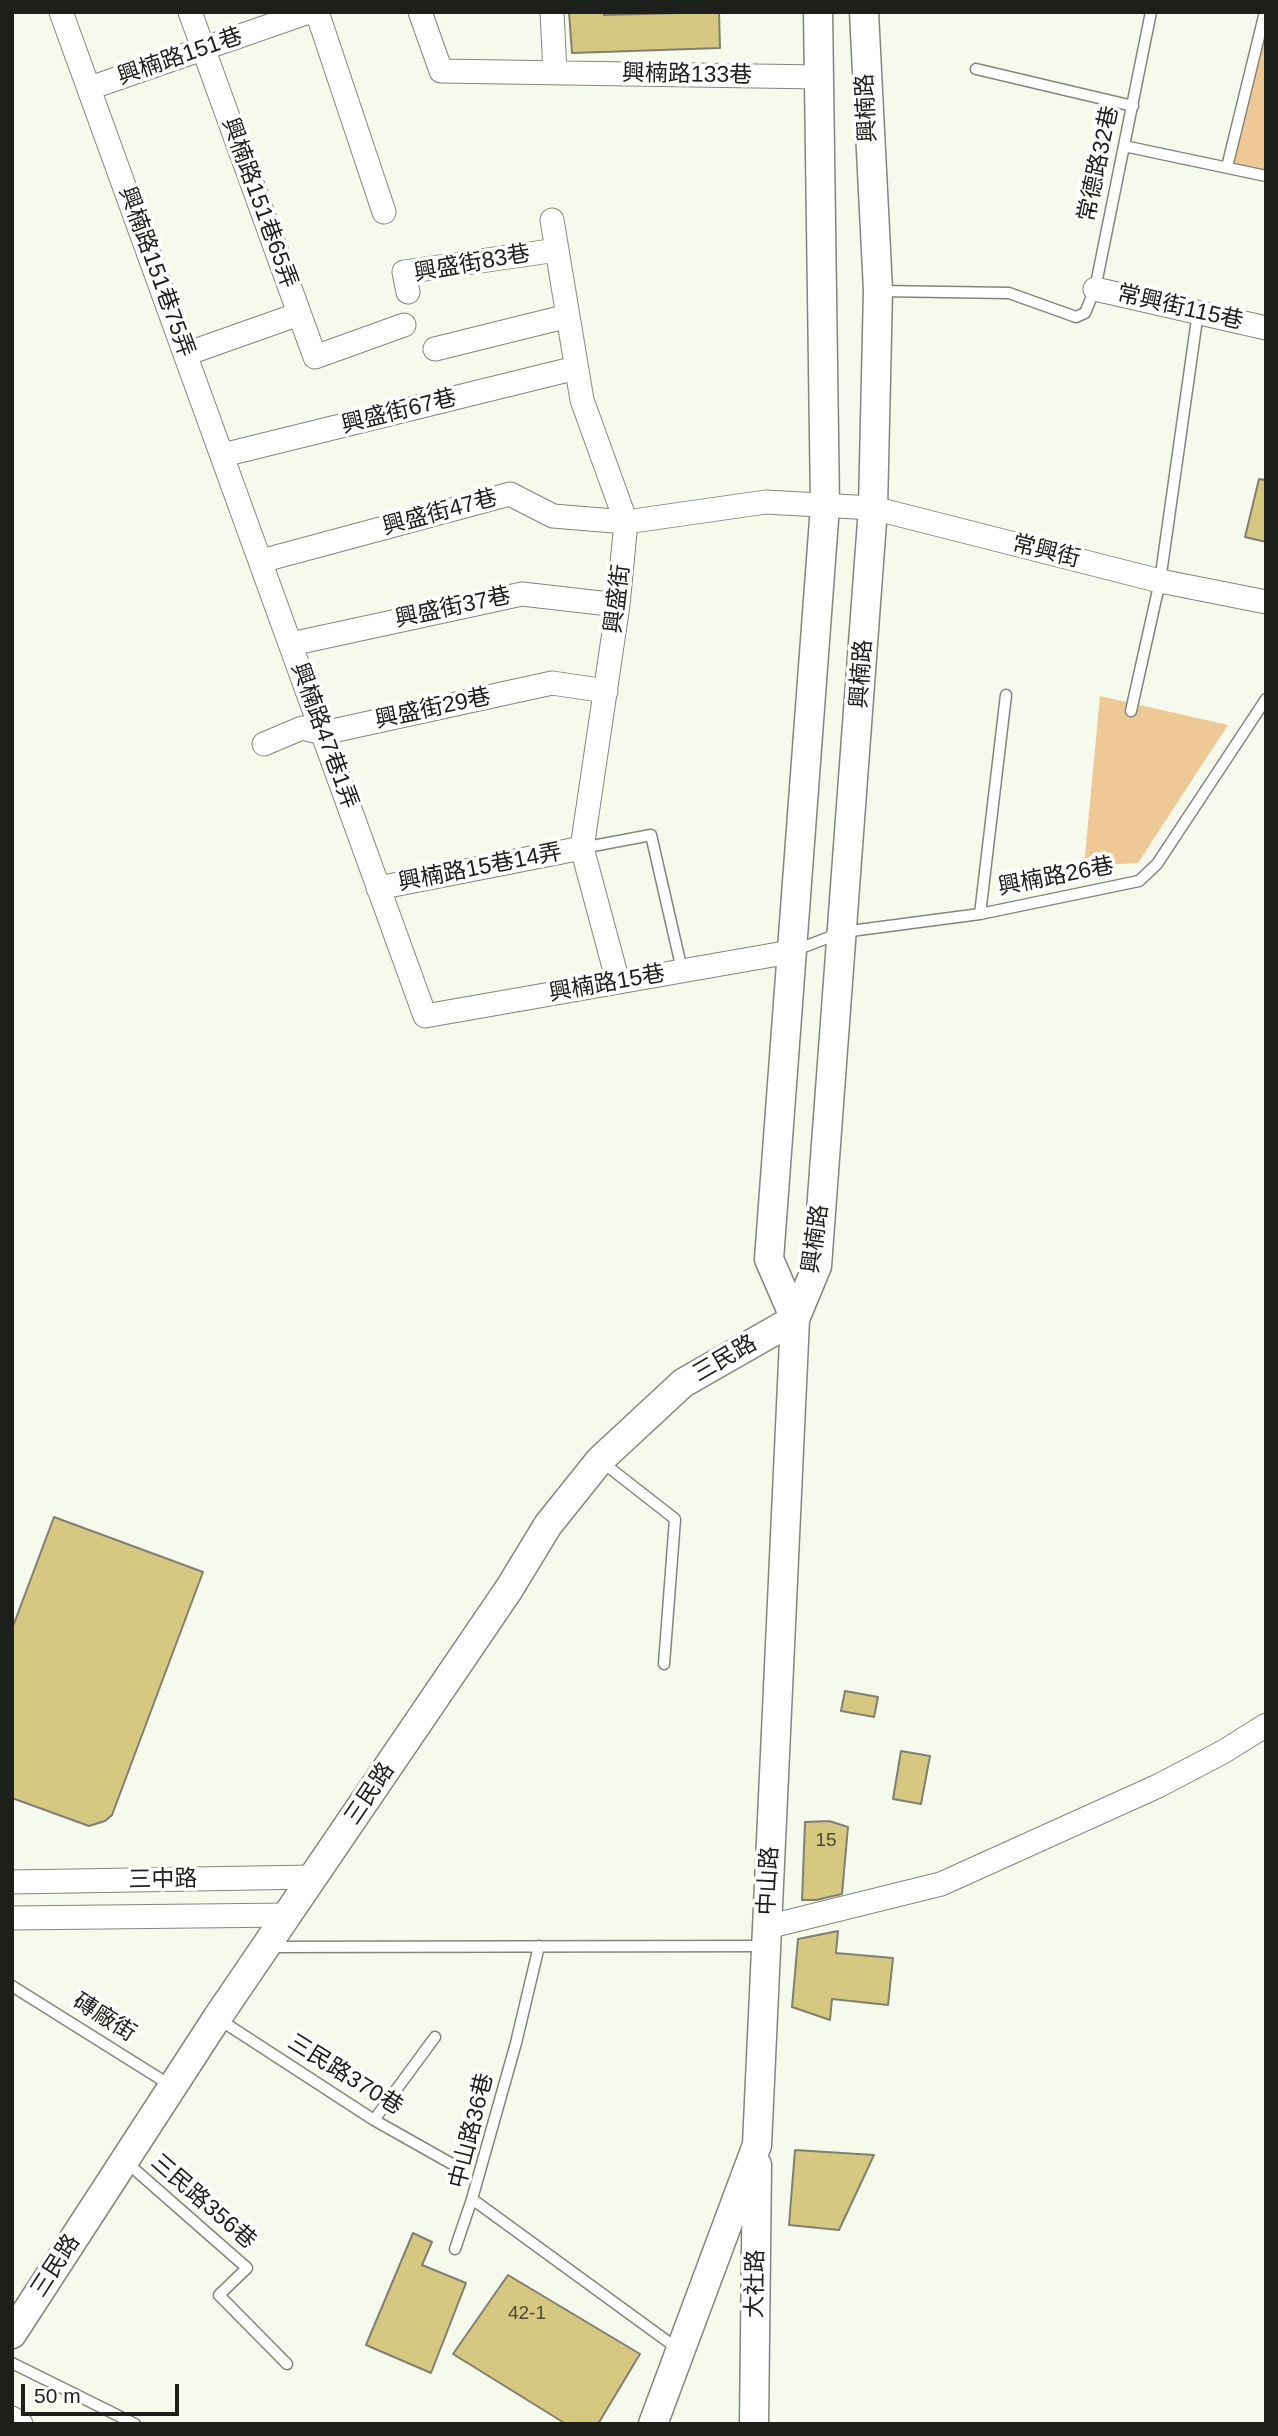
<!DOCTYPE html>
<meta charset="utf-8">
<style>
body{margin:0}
#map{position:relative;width:1278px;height:2436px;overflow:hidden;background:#f6faed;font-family:Arial,sans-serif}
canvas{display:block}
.frame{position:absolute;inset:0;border:14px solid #1d1f1a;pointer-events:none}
.scale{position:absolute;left:21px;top:2384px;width:158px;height:32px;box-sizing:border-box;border:4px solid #1d1f1a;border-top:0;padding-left:9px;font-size:21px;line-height:24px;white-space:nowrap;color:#1d1f1a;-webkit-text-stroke:5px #fff;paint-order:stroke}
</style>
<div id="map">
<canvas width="1278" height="2436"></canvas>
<div class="frame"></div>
<div class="scale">50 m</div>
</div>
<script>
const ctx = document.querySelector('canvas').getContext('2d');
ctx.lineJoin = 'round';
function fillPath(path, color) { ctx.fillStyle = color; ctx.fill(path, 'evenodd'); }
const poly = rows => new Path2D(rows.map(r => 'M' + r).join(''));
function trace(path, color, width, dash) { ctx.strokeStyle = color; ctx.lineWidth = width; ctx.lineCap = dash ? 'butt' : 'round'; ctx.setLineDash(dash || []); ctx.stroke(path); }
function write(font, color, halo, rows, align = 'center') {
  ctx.font = font + ' Arial,"Noto Sans TC",sans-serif'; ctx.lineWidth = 7; ctx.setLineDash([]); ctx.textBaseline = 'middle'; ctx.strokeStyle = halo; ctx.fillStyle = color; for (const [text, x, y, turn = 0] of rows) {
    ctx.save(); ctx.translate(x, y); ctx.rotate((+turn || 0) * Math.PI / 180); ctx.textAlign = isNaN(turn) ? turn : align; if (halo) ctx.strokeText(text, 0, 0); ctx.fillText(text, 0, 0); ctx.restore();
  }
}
fillPath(poly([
 [1266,12,1266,176,1227,167],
 [1100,696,1228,725,1138,863,1084,866]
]), '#eec895');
const building = poly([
 [569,12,604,12,604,15,719,12,720,48,572,53,569,12],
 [1259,479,1266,480,1266,542,1245,537,1259,479],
 [54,1517,203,1572,112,1815,105,1821,89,1826,12,1798,12,1629,54,1517],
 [845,1691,878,1697,874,1717,841,1711,845,1691],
 [901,1751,930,1756,921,1804,893,1799,901,1751],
 [829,1821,848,1827,842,1894,816,1900,802,1900,805,1822,829,1821],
 [838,1931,836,1953,893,1958,888,2005,832,1999,830,2020,792,2007,798,1939,838,1931],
 [795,2150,874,2155,839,2230,789,2225,795,2150],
 [413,2233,432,2242,422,2265,466,2283,431,2373,366,2345,413,2233],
 [508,2275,640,2354,598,2424,566,2424,453,2354,508,2275]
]);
fillPath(building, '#d6c881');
trace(building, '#817f72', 2);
const service = poly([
 [976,69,1133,106],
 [1124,146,1266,176],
 [1227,167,1265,12],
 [880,291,1009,293,1076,317,1085,313,1095,289,1151,12],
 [1131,711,1160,581,1198,312],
 [582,848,651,835,682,970],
 [980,914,1006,695],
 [793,951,843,932,980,914,1139,881,1157,864,1266,699],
 [602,1462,675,1519,664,1664],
 [539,1946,516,2043,472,2199,678,2349],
 [269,1947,763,1946],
 [12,1986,170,2085],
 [217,2018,374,2120,452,2164],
 [374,2120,435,2037],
 [125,2161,247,2268,219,2295,287,2364],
 [455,2249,472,2199],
 [12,2363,135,2424]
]);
const minor = poly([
 [61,12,425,1016,790,952],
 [190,12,315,357,404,325],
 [317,12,384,212],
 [420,12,441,71,818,77],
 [552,12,555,73],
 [90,88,309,12],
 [552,220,582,400,626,522,618,605,582,848,618,982],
 [1095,289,1266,328],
 [408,292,404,272,557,250],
 [435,349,568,316],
 [186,354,299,314],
 [223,455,576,368],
 [261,561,510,494,553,516,626,522,766,502,873,508,1160,581,1266,602],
 [291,644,522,594,618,605],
 [264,744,302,728,323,733,552,683,606,691],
 [378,888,582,848],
 [12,1882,314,1877],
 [12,1918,288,1915],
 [767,1927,941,1884,1158,1786,1223,1752,1266,1725],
 [12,2418,21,2424]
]);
const tertiary = poly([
 [795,1319,769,1259,825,506,818,12],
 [12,2334,217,2018,509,1589,548,1525,600,1460,683,1383,795,1319],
 [653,2424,757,2145,795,1319,817,1266,873,508,878,290,864,12],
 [754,2424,757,2165]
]);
trace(service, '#83877b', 13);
trace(minor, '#83877b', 25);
trace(tertiary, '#83877b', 31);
trace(service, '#fff', 10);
trace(minor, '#fff', 23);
trace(tertiary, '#fff', 28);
write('19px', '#4b4934', null, [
 ["15",826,1841],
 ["42-1",527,2314]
]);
write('23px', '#1d1f1a', '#fff', [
 ["興楠路151巷",180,57,-19],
 ["興楠路133巷",687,75,1],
 ["興楠路",867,108,-93],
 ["常德路32巷",1099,164,-78],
 ["興楠路151巷65弄",259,203,70],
 ["興盛街83巷",472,264,-10],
 ["興楠路151巷75弄",156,272,70],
 ["常興街115巷",1180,308,13],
 ["興盛街67巷",399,412,-14],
 ["興盛街47巷",440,513,-15],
 ["常興街",1046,552,14],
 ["興盛街",618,599,-83],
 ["興盛街37巷",453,608,-12],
 ["興楠路",862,674,-86],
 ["興盛街29巷",433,709,-12],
 ["興楠路47巷1弄",324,736,70],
 ["興楠路15巷14弄",480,868,-11],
 ["興楠路26巷",1056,877,-11],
 ["興楠路15巷",607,984,-10],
 ["興楠路",816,1239,-82],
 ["三民路",725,1359,-30],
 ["三民路",370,1794,-56],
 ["三中路",163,1880,-1],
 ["中山路",769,1881,-87],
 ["磚廠街",104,2018,32],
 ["三民路370巷",345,2075,32],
 ["中山路36巷",472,2131,-76],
 ["三民路356巷",203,2202,41],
 ["三民路",56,2266,-57],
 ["大社路",756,2284,-89]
]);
</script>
